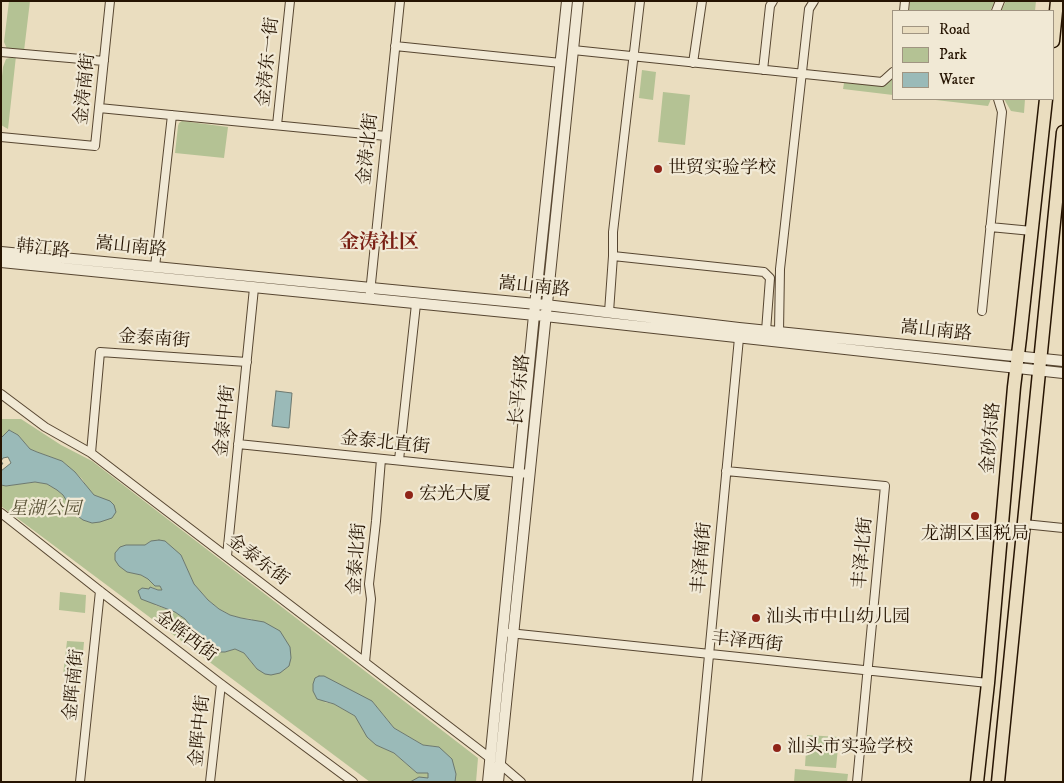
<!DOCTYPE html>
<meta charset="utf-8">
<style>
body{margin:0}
#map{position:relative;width:1064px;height:783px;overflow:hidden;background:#eaddbf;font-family:"IM FELL DW Pica",serif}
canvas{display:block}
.frame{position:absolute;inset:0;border:2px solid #261402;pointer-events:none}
.legend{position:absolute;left:892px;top:10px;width:162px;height:90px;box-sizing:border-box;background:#f1e9d5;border:1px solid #a09481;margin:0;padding:6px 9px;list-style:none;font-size:15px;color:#261402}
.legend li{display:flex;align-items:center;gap:10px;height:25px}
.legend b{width:25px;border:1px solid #a09481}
</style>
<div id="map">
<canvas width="1064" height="783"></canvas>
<div class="frame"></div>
<ul class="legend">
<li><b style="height:6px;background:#eaddbf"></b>Road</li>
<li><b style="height:14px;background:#b4c294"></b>Park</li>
<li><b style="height:14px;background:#9abab8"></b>Water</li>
</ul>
</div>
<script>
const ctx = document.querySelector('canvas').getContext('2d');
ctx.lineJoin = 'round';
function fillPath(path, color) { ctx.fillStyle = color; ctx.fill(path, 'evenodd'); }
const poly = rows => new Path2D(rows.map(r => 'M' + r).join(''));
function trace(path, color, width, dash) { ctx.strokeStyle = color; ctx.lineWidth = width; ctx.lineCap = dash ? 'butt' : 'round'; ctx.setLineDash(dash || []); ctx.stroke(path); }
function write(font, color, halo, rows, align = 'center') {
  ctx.font = font + ' "IM FELL DW Pica","Noto Serif SC",serif'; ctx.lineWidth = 4.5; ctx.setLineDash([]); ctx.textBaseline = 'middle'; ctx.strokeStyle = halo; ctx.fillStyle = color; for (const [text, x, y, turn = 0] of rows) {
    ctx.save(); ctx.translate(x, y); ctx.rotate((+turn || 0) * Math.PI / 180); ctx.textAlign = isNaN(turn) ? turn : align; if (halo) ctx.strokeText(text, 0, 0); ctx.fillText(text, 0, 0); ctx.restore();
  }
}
fillPath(poly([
 [9,1,30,1,24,51,7,49,4,42],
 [910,1,995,1,990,11,909,11],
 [1006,1,1036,1,1035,11,1001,11],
 [16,56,8,129,1,125,1,85,3,67,6,59],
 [642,70,656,72,653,100,639,98],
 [893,76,893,95,843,89,844,83,884,85],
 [663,92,690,95,685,145,658,142],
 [927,99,991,99,988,106],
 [1004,99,1025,99,1024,113,1011,111],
 [182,121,228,127,224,158,175,153,178,126,179,123],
 [1,419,21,419,61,445,92,461,478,758,476,782,455,782,456,774,439,747,423,745,394,728,372,701,324,702,334,704,355,716,376,745,394,753,417,773,429,773,429,778,411,781,410,782,370,782,1,506,1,485,6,486,35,482,47,484,57,490,63,495,75,514,83,520,92,523,101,498,94,495,87,487,82,479,62,461,37,452,30,449,18,435,9,430,1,438],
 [151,541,181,555,194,584,208,600,219,609,230,615,241,618,252,619,257,669,244,653,235,649,225,652,216,652,204,643,192,627,185,619,175,612,155,605,151,587,158,590,162,590,160,585,155,586,148,579,141,575,127,572,126,545,138,546,145,545],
 [60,592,86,595,85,613,59,610],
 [67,641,84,642,81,676,63,675],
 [807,735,839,737,836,768,805,766],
 [795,769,848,774,847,782,794,782]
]), '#b4c294');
const water = poly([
 [276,391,292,393,289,428,272,426,276,391],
 [9,430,18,435,30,449,37,452,62,461,75,472,94,495,110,501,114,505,116,512,112,518,100,522,92,523,83,520,75,514,63,495,57,490,47,484,35,482,6,486,1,485,1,471,11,463,8,457,3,458,1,461,3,464,1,464,1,438,9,430],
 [159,540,165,541,181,555,194,584,208,600,219,609,230,615,241,618,264,622,280,631,290,647,291,658,289,666,280,673,271,675,265,674,257,669,244,653,235,649,225,652,216,652,210,650,185,619,175,612,141,599,138,591,142,588,149,589,150,587,158,590,162,590,160,586,155,586,148,579,141,575,127,572,119,566,115,560,115,553,120,547,126,545,145,545,151,541,159,540],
 [319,676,324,676,372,701,394,728,423,745,439,747,452,759,456,774,455,782,410,782,419,777,428,778,428,773,417,773,394,753,376,745,367,737,355,716,334,704,317,699,313,691,313,684,315,678,319,676]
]);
fillPath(water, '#9abab8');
trace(water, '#6c786f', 1);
const minor = poly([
 [904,11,905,1],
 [996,11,1000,1],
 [395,46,561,63],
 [573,50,882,82,893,72],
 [1,52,104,61],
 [693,63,702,1],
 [763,70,770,6,773,1],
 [99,108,386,136],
 [277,125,290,1],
 [1,137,95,146,110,1],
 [990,227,1032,231],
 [613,256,764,272,770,278,766,331],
 [155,267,172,115],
 [370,293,400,1],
 [982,311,1002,112,998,99],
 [609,312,613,256,613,232,640,1],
 [779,332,780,269,809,9,814,1],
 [1,394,45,427,91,453,490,758],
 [238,444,529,474],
 [91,453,100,352,247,362],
 [399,460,416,304],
 [726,471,885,486,857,782],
 [1,513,100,591,221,684,353,782],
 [1024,524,1063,528],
 [227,556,254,288],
 [509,633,988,683],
 [365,662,371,599,369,584,376,521,381,459],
 [500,764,521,782],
 [80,782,100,591],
 [210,782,221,684],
 [697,782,739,338]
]);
const tertiary = poly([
 [1,252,546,305,739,328,1063,361],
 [1,262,545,316,1063,373],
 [488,782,534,315,567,1],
 [498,782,578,1]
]);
const primary = poly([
 [1053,41,1057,1],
 [977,782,988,683,1014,387,1020,338,1046,99],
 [998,782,1063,132]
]);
trace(minor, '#574631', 10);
trace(tertiary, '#574631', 12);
trace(primary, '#261402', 15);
trace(minor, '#f1e9d5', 8);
trace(tertiary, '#f1e9d5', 10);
trace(primary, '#eaddbf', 12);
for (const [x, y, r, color] of [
 [658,169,5,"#8f2418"],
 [409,495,5,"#8f2418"],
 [975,516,5,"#8f2418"],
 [756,618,5,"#8f2418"],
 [777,748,5,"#8f2418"]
]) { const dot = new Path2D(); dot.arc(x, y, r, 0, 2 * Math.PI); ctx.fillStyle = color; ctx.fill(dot); trace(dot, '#f1e9d5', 2); }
write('18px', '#261402', '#f1e9d5', [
 ["金涛东一街",269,62,-84],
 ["金涛南街",86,89,-84],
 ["金涛北街",369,149,-84],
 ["嵩山南路",131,248,6],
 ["韩江路",43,250,6],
 ["嵩山南路",534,288,6],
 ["嵩山南路",936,332,6],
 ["金泰南街",154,340,4],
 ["长平东路",521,390,-84],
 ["金泰中街",226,421,-84],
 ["金砂东路",992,438,-85],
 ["金泰北直街",385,444,6],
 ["丰泽北街",864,553,-85],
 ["丰泽南街",703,558,-85],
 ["金泰北街",358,559,-86],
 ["金泰东街",257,561,37],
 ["金晖西街",185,637,37],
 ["丰泽西街",747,643,6],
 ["金晖南街",75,685,-84],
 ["金晖中街",201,731,-84]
]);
write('18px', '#261402', '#f1e9d5', [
 ["世贸实验学校",668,169],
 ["宏光大厦",419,495],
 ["龙湖区国税局",975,535,"center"],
 ["汕头市中山幼儿园",766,618],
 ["汕头市实验学校",787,748]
], 'left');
write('italic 18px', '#585135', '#f1e9d5', [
 ["星湖公园",45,510]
]);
write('bold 20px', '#7a1f14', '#f1e9d5', [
 ["金涛社区",379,244]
]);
</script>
